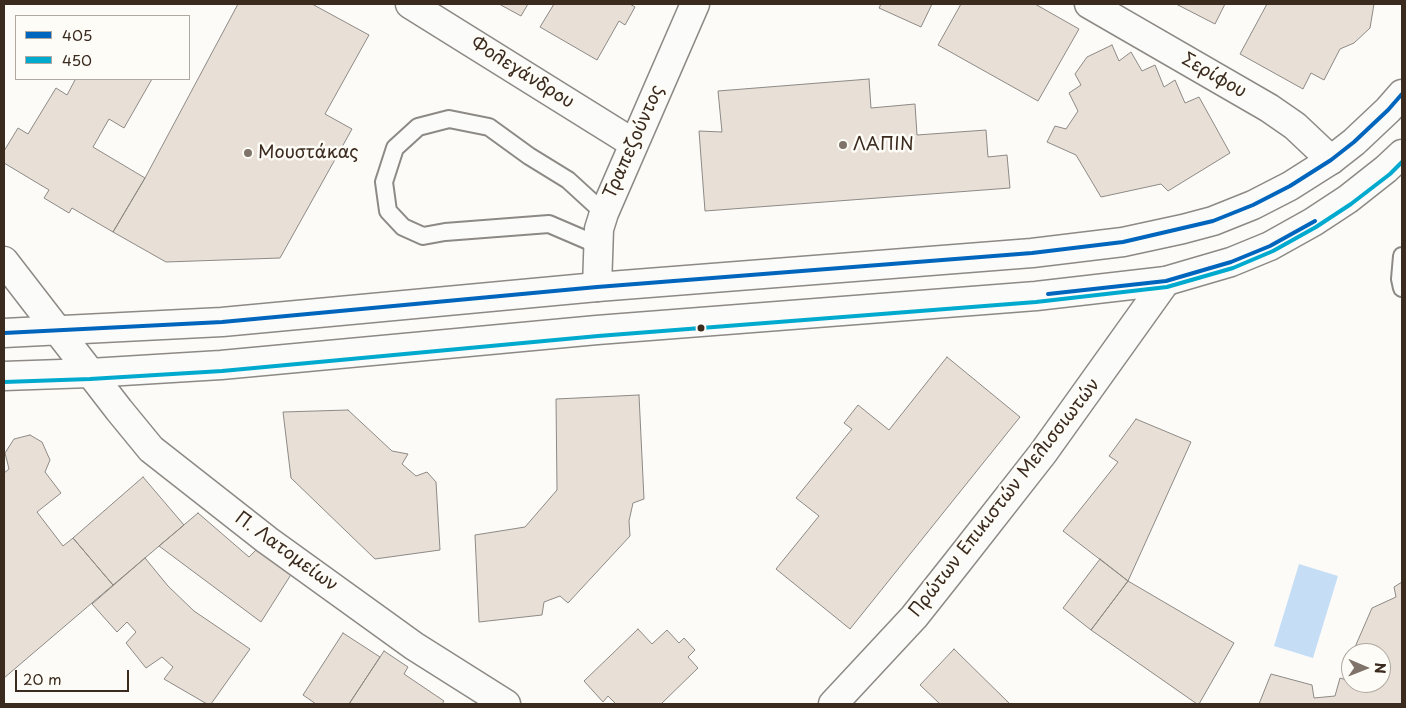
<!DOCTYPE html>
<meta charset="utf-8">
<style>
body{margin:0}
#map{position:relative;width:1406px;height:708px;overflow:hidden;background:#fcfbf8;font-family:"Playpen Sans",sans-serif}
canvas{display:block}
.frame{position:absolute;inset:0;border:5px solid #3b2a1e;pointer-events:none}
.legend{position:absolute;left:15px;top:15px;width:175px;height:65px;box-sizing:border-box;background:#fdfcf7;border:1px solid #afa8a0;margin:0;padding:6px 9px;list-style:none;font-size:15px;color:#3b2a1e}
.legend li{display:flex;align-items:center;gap:10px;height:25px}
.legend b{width:25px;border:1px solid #afa8a0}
.north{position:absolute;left:1341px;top:643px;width:50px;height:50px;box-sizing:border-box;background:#fdfcf7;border:1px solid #afa8a0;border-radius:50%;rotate:91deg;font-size:14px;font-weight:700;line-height:20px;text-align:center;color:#3b2a1e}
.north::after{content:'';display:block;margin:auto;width:18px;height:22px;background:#7f736a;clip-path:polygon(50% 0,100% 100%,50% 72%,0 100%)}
.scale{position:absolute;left:15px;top:670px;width:114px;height:22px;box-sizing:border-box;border:2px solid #3b2a1e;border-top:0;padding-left:6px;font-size:15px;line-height:18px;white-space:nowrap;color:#3b2a1e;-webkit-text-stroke:4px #fdfcf7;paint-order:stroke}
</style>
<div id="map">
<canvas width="1406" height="708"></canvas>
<div class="frame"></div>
<ul class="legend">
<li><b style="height:6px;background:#0065bd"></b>405</li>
<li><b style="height:6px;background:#00a9ce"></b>450</li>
</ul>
<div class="north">N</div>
<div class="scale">20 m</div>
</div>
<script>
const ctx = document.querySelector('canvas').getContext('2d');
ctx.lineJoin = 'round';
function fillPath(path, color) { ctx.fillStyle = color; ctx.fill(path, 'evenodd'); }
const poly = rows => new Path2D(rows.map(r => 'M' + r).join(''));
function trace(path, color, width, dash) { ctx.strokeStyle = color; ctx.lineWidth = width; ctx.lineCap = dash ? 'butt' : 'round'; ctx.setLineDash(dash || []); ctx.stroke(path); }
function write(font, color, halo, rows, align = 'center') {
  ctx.font = font + ' "Playpen Sans",sans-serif'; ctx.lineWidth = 5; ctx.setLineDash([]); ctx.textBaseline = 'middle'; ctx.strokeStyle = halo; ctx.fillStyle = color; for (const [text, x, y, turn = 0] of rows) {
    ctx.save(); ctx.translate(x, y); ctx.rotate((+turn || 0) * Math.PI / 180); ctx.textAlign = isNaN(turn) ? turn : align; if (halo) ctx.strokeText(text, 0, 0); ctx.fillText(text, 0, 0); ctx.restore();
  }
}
fillPath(poly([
 [1299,564,1338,576,1313,658,1274,646]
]), '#c5def6');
const building = poly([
 [238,4,312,4,369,35,325,114,352,129,280,258,166,262,113,232,145,178,238,4],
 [499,4,528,4,521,16,499,4],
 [554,4,630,4,635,7,625,25,619,21,597,60,540,27,554,4],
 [881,4,932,4,921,27,879,8,881,4],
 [961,4,1035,4,1079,29,1038,101,938,45,961,4],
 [1176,4,1225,4,1215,24,1176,4],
 [1267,4,1374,4,1370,28,1354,43,1340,49,1324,80,1311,73,1303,89,1240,54,1267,4],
 [1112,45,1119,61,1131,52,1142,71,1155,65,1164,87,1175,80,1185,103,1199,97,1230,153,1168,191,1161,184,1101,197,1076,155,1047,142,1055,126,1066,129,1078,111,1069,93,1081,85,1075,74,1087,57,1112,45],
 [73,79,152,79,124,128,109,119,93,147,145,178,113,232,72,208,69,213,44,198,49,190,4,163,4,151,18,128,28,134,56,88,67,95,75,80,73,79],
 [869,79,871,108,915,104,917,135,986,130,988,157,1007,155,1010,188,705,211,699,131,722,132,718,91,869,79],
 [947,357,1020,417,850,629,776,569,819,516,796,498,852,429,844,423,858,405,889,430,947,357],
 [639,395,644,499,633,503,629,521,630,536,568,603,560,596,544,602,542,615,479,622,475,535,525,527,557,490,556,399,639,395],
 [348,410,392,451,408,454,402,464,416,476,427,472,436,482,440,550,375,559,291,478,283,412,348,410],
 [1136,419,1191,442,1128,581,1063,531,1118,462,1109,456,1136,419],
 [30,435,42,442,50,460,45,472,61,493,37,512,63,546,73,538,113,585,4,678,4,473,9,469,5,453,14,439,30,435],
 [143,477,184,525,113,585,73,538,143,477],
 [198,513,249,557,260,546,292,573,261,622,159,546,198,513],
 [145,558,168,586,194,611,250,649,211,704,207,704,164,679,173,667,162,657,146,668,126,643,136,632,127,622,117,632,92,604,145,558],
 [1100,559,1128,581,1091,630,1063,608,1100,559],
 [1128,581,1234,643,1199,704,1197,704,1091,630,1128,581],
 [1402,582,1402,704,1259,704,1271,674,1312,685,1314,698,1335,696,1340,678,1350,681,1351,677,1351,683,1381,683,1381,653,1360,653,1361,650,1355,647,1372,608,1396,597,1394,587,1402,582],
 [638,629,652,644,667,630,679,643,684,638,695,650,688,657,698,668,661,704,616,704,608,696,603,702,584,681,638,629],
 [343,633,380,657,349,704,316,704,303,695,343,633],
 [954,649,1010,704,940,704,920,685,954,649],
 [384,651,408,667,404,674,444,701,442,704,349,704,384,651]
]);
fillPath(building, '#e8dfd6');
trace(building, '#8d8985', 1);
const lane = poly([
 [598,245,549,224,445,232,423,236,403,227,388,211,384,182,395,148,418,127,449,119,489,127,529,156,568,180,604,213],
 [1402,256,1400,279,1402,288]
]);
const street = poly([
 [410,4,633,143],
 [1089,4,1269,108,1295,126,1331,160],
 [4,261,119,410,151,449,267,540,414,646,506,704],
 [597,287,599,229,604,213,695,4],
 [833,704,914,617,956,564,1043,453,1166,281]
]);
const secondary = poly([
 [4,333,222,322,597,287,1032,253,1123,242,1183,229,1213,221,1253,205,1290,186,1331,160,1354,142,1388,110,1402,94],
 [4,376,90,373,221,365,597,330,1036,296,1166,281,1231,262,1270,246,1313,222,1348,199,1386,169,1402,154]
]);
trace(lane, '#8d8985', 20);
trace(street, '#8d8985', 31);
trace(secondary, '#8d8985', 31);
trace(lane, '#fbfbf9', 16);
trace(street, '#fbfbf9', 28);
trace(secondary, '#fbfbf9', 28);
trace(poly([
 [1048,294,1166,281,1231,262,1270,246,1315,221],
 [4,333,222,322,597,287,1032,253,1123,242,1213,221,1253,205,1290,186,1331,160,1354,142,1388,110,1402,94]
]), '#0065bd', 4);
trace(poly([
 [4,382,90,379,222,371,598,336,1036,302,1167,287,1233,268,1273,251,1316,227,1351,204,1390,174,1402,162]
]), '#00a9ce', 4);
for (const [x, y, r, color] of [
 [843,145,5,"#7f736a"],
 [248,153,5,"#7f736a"],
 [701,328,4.5,"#3b2a1e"]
]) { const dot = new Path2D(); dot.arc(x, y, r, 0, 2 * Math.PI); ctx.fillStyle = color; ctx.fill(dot); trace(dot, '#fdfcf7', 2); }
write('18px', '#3b2a1e', '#fdfcf7', [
 ["Φολεγάνδρου",522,73,32],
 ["Σερίφου",1214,76,30],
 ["Τραπεζούντος",634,142,-66],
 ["Πρώτων Επικιστών Μελισσιωτών",1005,498,-52],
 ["Π. Λατομείων",286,552,36]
]);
write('18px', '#3b2a1e', '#fdfcf7', [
 ["ΛΑΠΙΝ",853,145],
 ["Μουστάκας",258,153]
], 'left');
</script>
